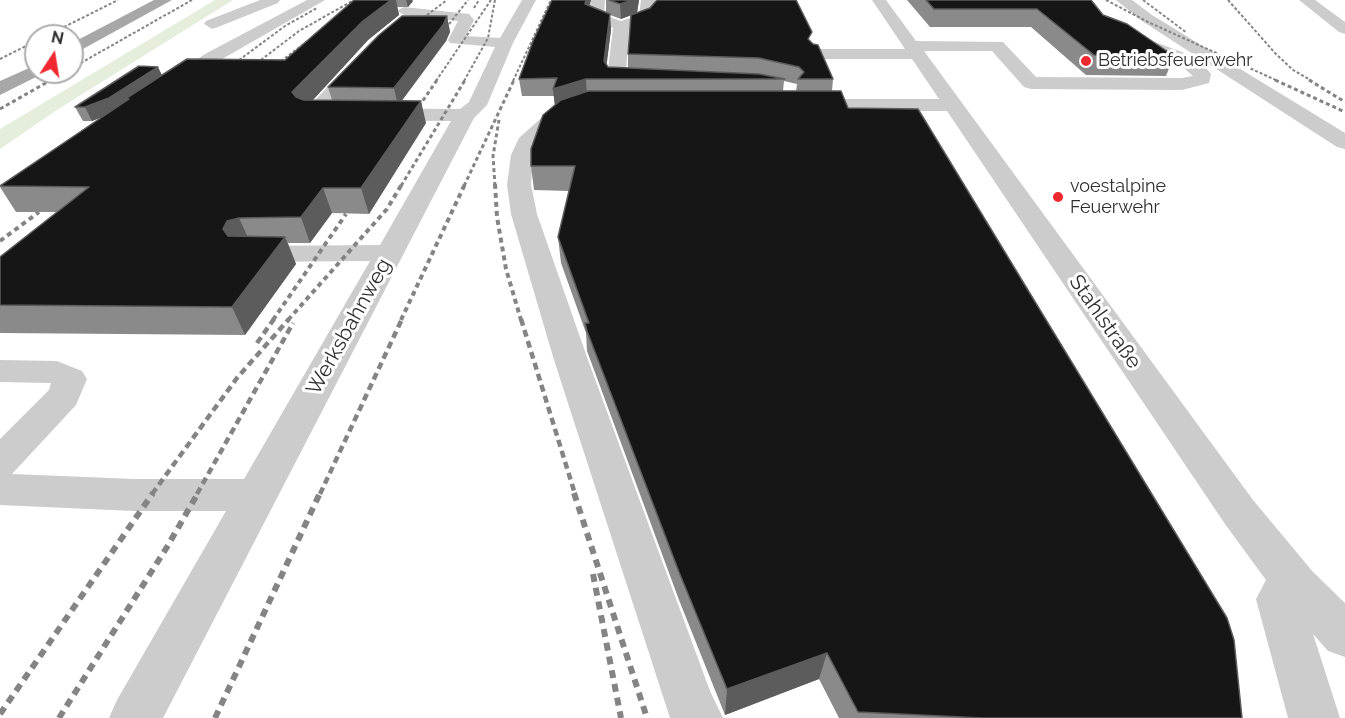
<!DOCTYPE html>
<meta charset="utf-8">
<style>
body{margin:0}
#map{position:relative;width:1345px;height:718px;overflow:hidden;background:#fff;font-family:Raleway,sans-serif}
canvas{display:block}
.north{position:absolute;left:24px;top:24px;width:60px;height:60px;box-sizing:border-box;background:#fff;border:2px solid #acacac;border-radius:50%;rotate:12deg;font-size:16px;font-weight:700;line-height:24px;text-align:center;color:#2f2f2f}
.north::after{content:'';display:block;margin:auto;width:21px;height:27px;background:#f02830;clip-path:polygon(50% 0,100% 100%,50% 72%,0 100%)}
</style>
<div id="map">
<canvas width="1345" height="718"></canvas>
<div class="north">N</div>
</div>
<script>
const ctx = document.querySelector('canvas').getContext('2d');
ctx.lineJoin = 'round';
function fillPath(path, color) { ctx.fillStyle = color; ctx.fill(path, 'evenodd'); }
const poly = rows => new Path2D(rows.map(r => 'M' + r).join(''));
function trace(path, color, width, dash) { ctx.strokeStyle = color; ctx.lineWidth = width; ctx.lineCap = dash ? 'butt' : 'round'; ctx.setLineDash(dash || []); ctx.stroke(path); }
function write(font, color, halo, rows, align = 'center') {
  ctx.font = font + ' Raleway,sans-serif'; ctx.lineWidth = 6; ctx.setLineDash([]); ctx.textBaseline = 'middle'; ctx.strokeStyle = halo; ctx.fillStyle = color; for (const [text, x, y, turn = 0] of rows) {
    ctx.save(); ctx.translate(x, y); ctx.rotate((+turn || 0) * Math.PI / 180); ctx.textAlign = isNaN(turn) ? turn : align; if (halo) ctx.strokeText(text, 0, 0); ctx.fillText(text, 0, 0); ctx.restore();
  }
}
fillPath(poly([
 [215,0,233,0,60,108,0,149,0,129]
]), '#e5eddd');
fillPath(poly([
 [260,0,280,0,278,3,218,27,212,29,204,24,206,21,260,0],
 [307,0,325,0,217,62,178,88,164,88,162,84,205,54,307,0],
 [522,0,536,0,513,43,487,105,474,118,163,718,109,718,117,700,226,511,134,511,0,505,0,439,49,390,51,383,0,382,0,360,57,361,82,371,87,379,76,405,12,474,134,479,244,479,370,261,251,262,241,260,237,254,241,248,251,246,380,245,451,121,312,120,305,118,302,114,356,57,362,56,368,57,371,61,329,108,460,109,469,102,495,47,450,43,448,40,458,21,404,15,397,11,404,7,469,14,474,20,466,36,500,38,522,0],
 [591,0,605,0,604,15,621,21,639,15,641,0,655,0,655,14,649,21,629,29,626,72,657,74,659,78,657,82,609,82,607,78,613,28,591,20,588,17,591,0],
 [872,0,886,0,916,41,1003,42,1036,77,1182,78,1193,76,1178,63,1097,31,1088,17,1068,0,1084,0,1098,11,1109,25,1190,55,1201,62,1211,74,1209,83,1182,90,1031,89,1024,87,992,51,924,51,1253,500,1313,572,1345,603,1345,657,1328,651,1313,634,1340,718,1288,718,1256,599,1266,580,1225,524,947,111,801,111,794,109,791,105,794,101,801,99,939,99,912,59,817,59,811,58,808,54,811,50,817,49,905,49,872,0],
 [1116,0,1132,0,1152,15,1345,133,1345,149,1337,147,1142,21,1116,0],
 [1299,0,1315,0,1345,22,1345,34,1339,32,1299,0],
 [576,102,583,104,586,108,583,112,562,120,539,141,533,155,531,185,537,214,588,360,710,691,723,718,670,718,554,360,511,214,507,185,511,155,519,138,548,112,576,102]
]), '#ccc');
fillPath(poly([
 [154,0,172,0,72,55,72,43,154,0],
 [36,65,36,72,44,72,42,74,0,95,0,81,36,65]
]), '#a7a7a7');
trace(poly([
 [1106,0,1148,22,1278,81],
 [1143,0,1187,33],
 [1228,0,1275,53,1293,70,1312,81],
 [474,8,479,0],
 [411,27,447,0],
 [443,32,468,0],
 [46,36,118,0],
 [0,59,36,41],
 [72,68,192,0],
 [227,69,285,26,317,8],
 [249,69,299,31,354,0],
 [269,70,329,25],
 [48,81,65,72],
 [436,81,491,0],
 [464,81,488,38,495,0],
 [513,81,551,0]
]), '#848484', 2, [3, 2]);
trace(poly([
 [1275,80,1345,112],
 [1309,80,1345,102],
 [0,109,51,80],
 [411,118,437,80],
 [401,186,465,80],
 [464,186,514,80],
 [495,186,493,156,499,120]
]), '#848484', 3, [4, 3]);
trace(poly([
 [495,184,497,217,506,269,521,320],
 [0,241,39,212],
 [273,320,346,214],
 [288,320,387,209,402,184],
 [401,320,465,184]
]), '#848484', 4, [5, 4]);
trace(poly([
 [521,319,575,494],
 [257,343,274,319],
 [152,494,237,378,289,319],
 [197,494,293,323],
 [320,494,402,319]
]), '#848484', 4.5, [7, 4.5]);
trace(poly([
 [574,493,647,718],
 [593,574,621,718],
 [0,714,153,493],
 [59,718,167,547,198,493],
 [215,718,320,493]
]), '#848484', 6, [8, 6]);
fillPath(poly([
 [354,0,412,0,413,1,408,7,397,7,399,15,368,40,313,100,332,100,328,87,447,16,450,32,446,41,402,100,426,123,369,214,332,213,310,243,288,243,296,264,245,335,0,333,0,257,57,212,16,212,0,187,101,117,92,121,83,121,75,107,162,75,285,60],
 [552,0,591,0,589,5,606,13,606,0,639,0,637,13,811,42,833,79,832,91,848,108,1242,718,839,718,819,679,725,715,679,600,590,359,587,351,586,333,561,263,558,237,569,191,534,190,531,166,555,105,554,96,522,96,519,79],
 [610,15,621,19,631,15,628,54,628,68,608,67,606,65,611,30],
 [784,81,797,84,796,91,783,91],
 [907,0,1091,0,1103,15,1174,56,1166,76,1086,75,1031,27,930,27]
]), '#8a8a8a');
fillPath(poly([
 [391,0,396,0,399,15,368,40,300,114,292,92,363,21],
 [406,0,412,0,413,1,408,7],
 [586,0,591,0,586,19,585,4],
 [632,0,639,0,637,13,621,19,620,4],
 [610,14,611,30,605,78,604,61],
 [447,16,450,32,446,41,398,106,394,88],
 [158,67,164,79,129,99,125,99,128,104,116,112,92,121,85,107],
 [586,79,587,97,555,107,553,89],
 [421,101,426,123,369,214,361,188],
 [323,188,332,213,310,243,301,217],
 [239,218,251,244,235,255,223,229,227,221],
 [285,237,296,264,245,335,232,307],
 [827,653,819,679,725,715,727,689]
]), '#5c5c5c');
const building = poly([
 [354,0,391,0,363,21,292,92,296,97,304,100,421,101,361,188,323,188,301,217,239,218,227,221,223,229,228,236,285,237,232,307,0,305,0,257,89,187,0,186,129,99,125,99,187,59,285,60,354,0],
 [552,0,586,0,585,4,610,14,604,61,608,67,759,74,785,79,586,79,553,89,557,78,519,79,533,41,552,0],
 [609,0,632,0,620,4,609,0],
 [657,0,796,0,812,32,808,39,813,44,818,45,833,79,798,79,804,72,799,67,759,58,628,54,631,15,650,8,657,0],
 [926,0,1091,0,1103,15,1127,24,1174,56,1094,55,1037,9,934,9,926,0],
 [402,16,447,16,443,25,394,88,328,87,379,35,402,16],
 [139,66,158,67,109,98,85,107,75,107,139,66],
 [588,91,841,91,848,108,918,109,1227,618,1234,640,1242,718,983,718,858,712,827,653,727,689,679,572,587,331,585,323,589,323,558,237,575,166,531,166,531,149,543,115,561,100,588,91]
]);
fillPath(building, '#161616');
trace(building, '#5c5c5c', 1.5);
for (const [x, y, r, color] of [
 [1086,61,6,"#f02830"],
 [1058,197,6,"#f02830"]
]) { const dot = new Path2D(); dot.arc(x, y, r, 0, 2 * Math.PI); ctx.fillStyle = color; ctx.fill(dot); trace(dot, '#fff', 2); }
write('18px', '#2f2f2f', '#fff', [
 ["Betriebsfeuerwehr",1098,61],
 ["voestalpine",1070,187],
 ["Feuerwehr",1070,208]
], 'left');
write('21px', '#2f2f2f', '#fff', [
 ["Stahlstraße",1105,322,55],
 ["Werksbahnweg",349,327,-61]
]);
</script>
